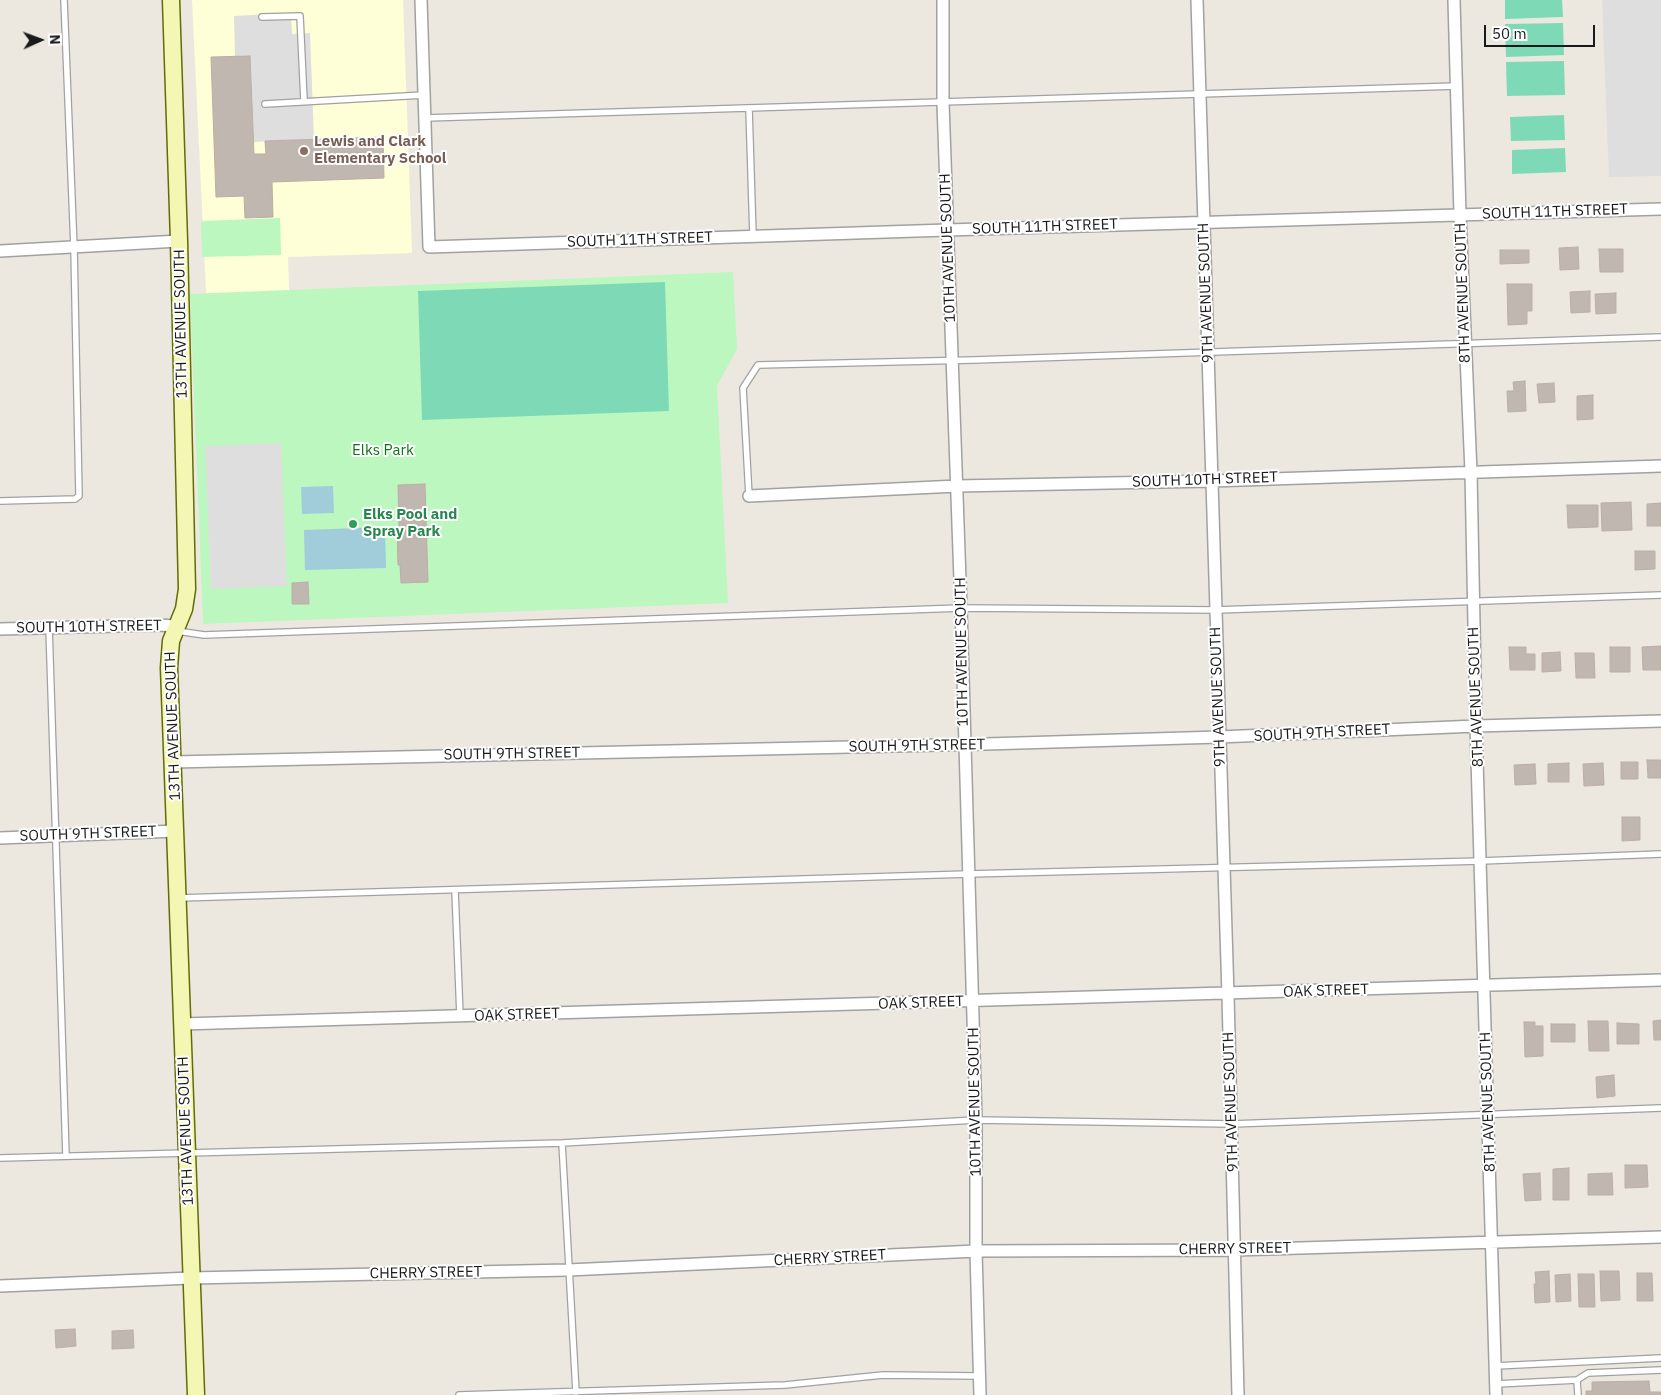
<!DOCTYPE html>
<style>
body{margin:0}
#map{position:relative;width:1661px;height:1395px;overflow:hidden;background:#ece8e0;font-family:"IBM Plex Sans",sans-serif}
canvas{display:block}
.north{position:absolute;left:15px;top:15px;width:50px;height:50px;-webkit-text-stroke:4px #fff;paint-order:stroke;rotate:88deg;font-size:14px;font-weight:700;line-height:20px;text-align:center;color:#1a1a1a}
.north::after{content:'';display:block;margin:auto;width:18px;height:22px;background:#1a1a1a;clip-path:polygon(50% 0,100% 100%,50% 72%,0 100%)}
.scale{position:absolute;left:1484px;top:25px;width:111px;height:22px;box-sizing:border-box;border:2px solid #1a1a1a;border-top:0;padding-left:6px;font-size:15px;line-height:18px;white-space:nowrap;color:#1a1a1a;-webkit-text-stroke:4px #fff;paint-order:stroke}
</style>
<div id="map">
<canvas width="1661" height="1395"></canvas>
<div class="north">N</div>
<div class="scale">50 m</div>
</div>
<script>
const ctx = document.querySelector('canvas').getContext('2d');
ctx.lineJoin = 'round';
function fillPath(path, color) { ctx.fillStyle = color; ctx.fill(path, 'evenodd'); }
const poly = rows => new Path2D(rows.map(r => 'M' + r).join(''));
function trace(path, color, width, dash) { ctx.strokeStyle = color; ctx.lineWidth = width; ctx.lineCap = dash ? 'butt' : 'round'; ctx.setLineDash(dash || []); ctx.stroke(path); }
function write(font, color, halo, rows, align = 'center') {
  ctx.font = font + ' "IBM Plex Sans",sans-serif'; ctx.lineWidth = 4; ctx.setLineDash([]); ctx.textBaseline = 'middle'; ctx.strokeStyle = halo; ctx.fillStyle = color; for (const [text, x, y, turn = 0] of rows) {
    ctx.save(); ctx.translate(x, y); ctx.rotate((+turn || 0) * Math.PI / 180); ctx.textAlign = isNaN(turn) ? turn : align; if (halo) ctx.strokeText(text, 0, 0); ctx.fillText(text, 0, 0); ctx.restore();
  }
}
fillPath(poly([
 [192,0,403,0,412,253,288,257,294,437,213,436]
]), '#fefed7');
fillPath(poly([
 [280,218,281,255,202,257,201,221],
 [733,272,737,349,717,386,728,603,203,624,190,294]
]), '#bcf7c0');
fillPath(poly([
 [1505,0,1562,0,1563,17,1505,19],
 [1563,23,1564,55,1506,57,1505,24],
 [1564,61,1565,95,1507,96,1506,62],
 [1564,115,1565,140,1511,141,1510,117],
 [1565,148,1566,172,1512,174,1512,150],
 [665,282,669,411,422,420,418,291]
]), '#7edab6');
fillPath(poly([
 [1602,0,1661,0,1661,176,1609,177],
 [291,13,292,34,310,33,314,139,253,142,250,57,235,57,234,16],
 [281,443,287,586,211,589,205,446]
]), '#dedede');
fillPath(poly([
 [333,486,334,513,302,514,301,487],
 [385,527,386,568,305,570,304,530]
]), '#a0cdd9');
const building = poly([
 [250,56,254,154,266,154,265,141,383,137,384,178,272,182,273,217,245,218,244,196,216,197,211,57,250,56],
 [1578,247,1579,269,1560,270,1559,248,1578,247],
 [1599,249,1623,249,1623,272,1600,272,1599,249],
 [1500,250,1529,250,1529,263,1500,264,1500,250],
 [1507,284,1532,284,1532,311,1527,311,1527,324,1508,325,1507,284],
 [1590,291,1590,312,1571,313,1570,292,1590,291],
 [1616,293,1616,313,1596,314,1595,294,1616,293],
 [1525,381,1526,411,1508,412,1507,391,1514,391,1513,382,1525,381],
 [1554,383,1555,402,1539,403,1537,384,1554,383],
 [1593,395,1593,419,1577,420,1577,396,1593,395],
 [425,484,428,582,401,583,400,565,398,565,397,527,399,527,398,485,425,484],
 [1631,502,1632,530,1602,531,1601,503,1631,502],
 [1661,503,1661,526,1647,526,1647,504,1661,503],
 [1567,505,1598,505,1598,527,1568,528,1567,505],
 [1635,551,1655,551,1655,569,1635,570,1635,551],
 [308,582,309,604,292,604,292,583,308,582],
 [1661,646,1661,670,1643,670,1642,647,1661,646],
 [1509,647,1526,647,1526,654,1535,654,1535,670,1510,670,1509,647],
 [1610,647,1630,647,1630,672,1610,672,1610,647],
 [1560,652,1561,671,1542,672,1542,653,1560,652],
 [1575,653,1594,653,1595,678,1576,678,1575,653],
 [1647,760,1661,760,1661,778,1648,778,1647,760],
 [1621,762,1638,762,1638,779,1621,779,1621,762],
 [1569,763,1569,782,1548,782,1548,764,1569,763],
 [1603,763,1604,785,1584,786,1583,764,1603,763],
 [1535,764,1536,784,1515,785,1514,765,1535,764],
 [1622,817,1640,817,1640,840,1622,841,1622,817],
 [1661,1020,1661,1040,1654,1040,1653,1021,1661,1020],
 [1588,1021,1608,1021,1609,1051,1589,1051,1588,1021],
 [1524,1022,1535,1022,1535,1026,1543,1026,1543,1056,1525,1057,1524,1022],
 [1617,1023,1639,1024,1639,1044,1617,1044,1617,1023],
 [1551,1024,1575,1024,1575,1042,1551,1042,1551,1024],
 [1614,1075,1615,1096,1597,1098,1596,1077,1614,1075],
 [1625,1165,1647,1165,1648,1187,1625,1188,1625,1165],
 [1569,1168,1569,1200,1553,1200,1553,1169,1569,1168],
 [1540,1173,1541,1200,1525,1201,1523,1174,1540,1173],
 [1612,1173,1613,1195,1588,1195,1588,1174,1612,1173],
 [1549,1271,1550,1302,1535,1303,1534,1284,1536,1284,1535,1272,1549,1271],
 [1600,1271,1619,1271,1620,1300,1601,1301,1600,1271],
 [1637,1273,1652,1273,1653,1301,1637,1301,1637,1273],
 [1570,1274,1571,1301,1556,1302,1555,1275,1570,1274],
 [1578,1274,1594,1274,1595,1307,1579,1307,1578,1274],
 [75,1329,76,1346,56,1348,55,1330,75,1329],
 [133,1330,134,1348,112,1349,112,1331,133,1330],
 [1649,1381,1650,1392,1661,1392,1661,1395,1586,1395,1586,1391,1592,1391,1592,1382,1649,1381]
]);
fillPath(building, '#c0b7b0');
trace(building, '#bdaea3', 1);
const lane = poly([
 [262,17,300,16,304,101],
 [265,104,424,95],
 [749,109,753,236],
 [425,118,1457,86],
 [749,496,743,388,758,365,974,360,1661,337],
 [0,501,75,499,79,496,74,248,64,0],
 [49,627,66,1156],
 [177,631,204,635,961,608,1216,610,1661,595],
 [455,890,460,1016],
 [179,898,968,874,1481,861,1661,854],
 [562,1143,576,1392],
 [0,1158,562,1143,976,1120,1232,1124,1661,1108],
 [1495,1366,1661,1358],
 [1577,1380,1588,1373,1661,1370],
 [1496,1384,1577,1380,1578,1395],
 [459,1395,785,1385,883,1375,979,1376]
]);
const street = poly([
 [421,0,429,247,947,230,1661,209],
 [943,0,943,103,961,608,976,1120,976,1251,980,1395],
 [1197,0,1228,995,1238,1395],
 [1454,0,1460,215,1471,472,1476,726,1496,1395],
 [0,251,179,241],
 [749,496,957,486,1212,481,1661,466],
 [0,629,158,625,177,626],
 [173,762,986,744,1219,737,1476,726,1661,721],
 [0,838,176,831],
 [182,1024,1661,980],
 [0,1286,191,1278,568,1270,976,1251,1235,1250,1661,1237]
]);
const secondary = poly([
 [171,0,179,241,187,589,184,609,171,641,169,668,196,1395]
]);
trace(lane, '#a1a1a1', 8);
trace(street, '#a1a1a1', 14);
trace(secondary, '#626c07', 19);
trace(lane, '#fff', 5.5);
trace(street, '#fff', 11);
trace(secondary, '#f4f7b3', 16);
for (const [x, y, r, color] of [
 [304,151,5,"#8d6e63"],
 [353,524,5,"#2e9e5b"]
]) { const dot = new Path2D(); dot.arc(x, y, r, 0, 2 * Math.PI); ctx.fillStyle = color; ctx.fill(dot); trace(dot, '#fff', 2); }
write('bold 15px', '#785e54', '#fff', [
 ["Lewis and Clark",314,142],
 ["Elementary School",314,159]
], 'left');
write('15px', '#1a1a1a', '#fff', [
 ["SOUTH 11TH STREET",1555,212,-2],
 ["SOUTH 11TH STREET",1045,227,-2],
 ["SOUTH 11TH STREET",640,240,-2],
 ["10TH AVENUE SOUTH",948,248,-92],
 ["9TH AVENUE SOUTH",1206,293,-92],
 ["8TH AVENUE SOUTH",1463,293,-92],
 ["13TH AVENUE SOUTH",181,324,-91],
 ["SOUTH 10TH STREET",1205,480,-2],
 ["SOUTH 10TH STREET",89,627,-1],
 ["10TH AVENUE SOUTH",962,652,-91],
 ["9TH AVENUE SOUTH",1218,697,-92],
 ["8TH AVENUE SOUTH",1476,697,-92],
 ["13TH AVENUE SOUTH",173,726,-92],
 ["SOUTH 9TH STREET",1322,733,-3],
 ["SOUTH 9TH STREET",917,746,-1],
 ["SOUTH 9TH STREET",512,754,-1],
 ["SOUTH 9TH STREET",88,834,-2],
 ["OAK STREET",1326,991,-2],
 ["OAK STREET",921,1003,-2],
 ["OAK STREET",517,1015,-2],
 ["10TH AVENUE SOUTH",975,1102,-91],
 ["9TH AVENUE SOUTH",1231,1102,-92],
 ["8TH AVENUE SOUTH",1488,1102,-92],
 ["13TH AVENUE SOUTH",186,1131,-92],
 ["CHERRY STREET",1235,1249,-1],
 ["CHERRY STREET",830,1258,-3],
 ["CHERRY STREET",426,1273,-1]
]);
write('15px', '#0e7315', '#fff', [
 ["Elks Park",383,451]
]);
write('bold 15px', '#27864d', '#fff', [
 ["Elks Pool and",363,515],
 ["Spray Park",363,532]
], 'left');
</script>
